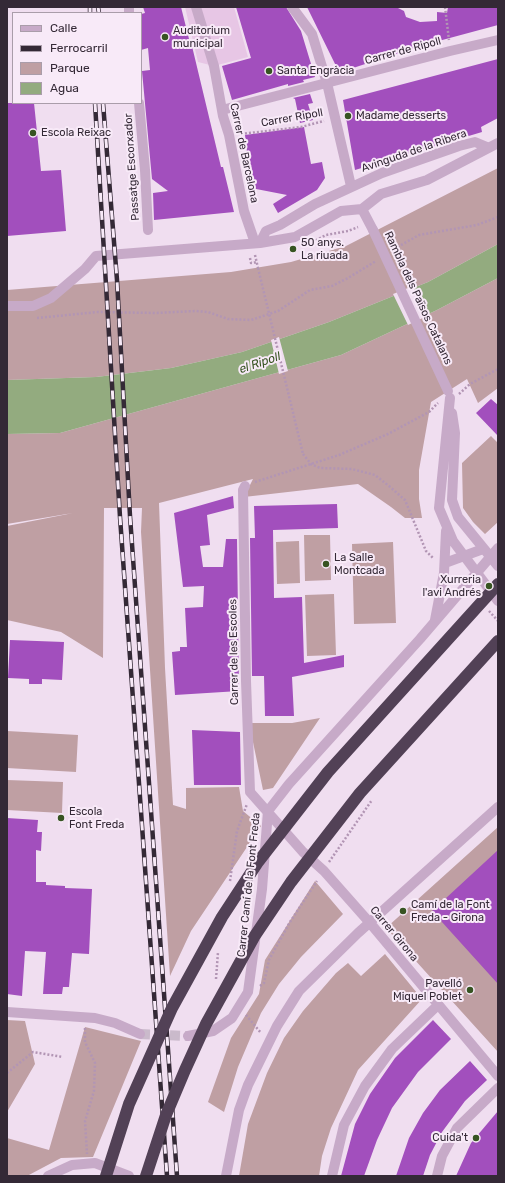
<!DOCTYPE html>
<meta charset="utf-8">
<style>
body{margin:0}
#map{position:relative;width:505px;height:1183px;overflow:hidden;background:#f0def0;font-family:Rubik,sans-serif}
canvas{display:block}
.frame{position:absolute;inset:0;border:8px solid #342936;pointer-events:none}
.legend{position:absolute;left:12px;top:12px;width:130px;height:92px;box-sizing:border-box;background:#f8eaf8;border:1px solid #aa9daa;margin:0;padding:5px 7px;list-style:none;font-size:12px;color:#342936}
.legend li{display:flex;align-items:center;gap:8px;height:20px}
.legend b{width:20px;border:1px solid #aa9daa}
</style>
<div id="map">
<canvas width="505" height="1183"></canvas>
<div class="frame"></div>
<ul class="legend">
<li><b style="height:5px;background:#c7aac8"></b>Calle</li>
<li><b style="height:5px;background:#342936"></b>Ferrocarril</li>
<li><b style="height:11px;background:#bf9fa3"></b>Parque</li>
<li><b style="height:11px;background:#93ab7f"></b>Agua</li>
</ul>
</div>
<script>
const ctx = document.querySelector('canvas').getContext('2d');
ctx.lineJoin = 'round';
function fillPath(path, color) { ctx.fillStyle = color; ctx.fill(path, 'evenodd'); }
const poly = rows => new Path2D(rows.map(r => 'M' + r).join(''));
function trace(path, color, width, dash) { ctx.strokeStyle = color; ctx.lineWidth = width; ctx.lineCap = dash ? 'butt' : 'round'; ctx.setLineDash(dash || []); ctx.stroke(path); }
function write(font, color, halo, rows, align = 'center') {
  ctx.font = font + ' Rubik,sans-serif'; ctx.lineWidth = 4; ctx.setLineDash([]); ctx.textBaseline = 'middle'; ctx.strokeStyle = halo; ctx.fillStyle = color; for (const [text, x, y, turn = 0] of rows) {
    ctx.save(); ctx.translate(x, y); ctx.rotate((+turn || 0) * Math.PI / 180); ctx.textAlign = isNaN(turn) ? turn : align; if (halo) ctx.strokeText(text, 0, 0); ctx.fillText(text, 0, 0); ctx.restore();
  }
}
fillPath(poly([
 [498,168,498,244,428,282,329,322,242,352,171,368,96,377,7,380,7,290,231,272,291,262,346,246],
 [498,278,498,388,478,403,467,379,431,402,419,470,419,499,422,518,405,518,391,507,358,484,244,497,253,479,159,503,165,668,173,805,186,809,186,788,239,787,243,811,261,826,191,931,170,976,141,532,142,508,104,508,103,658,61,632,7,620,7,526,73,513,7,524,7,434,60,433,341,355,437,310],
 [491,436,498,443,498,522,485,534,473,522,463,508,462,463],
 [304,535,330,535,331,580,305,581],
 [299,541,300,583,277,584,276,542],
 [393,542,396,623,354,624,352,544],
 [334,594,336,655,307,656,305,595],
 [320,718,273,788,263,790,249,723,292,723],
 [7,731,78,735,76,772,7,768],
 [7,780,63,782,62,813,7,810],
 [498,827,498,1052,386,928],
 [315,881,343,914,301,957,279,984,261,1013,238,1067,224,1112,208,1102,231,1038,259,994,265,960],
 [385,954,422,999,358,1070,331,1128,322,1156,319,1176,239,1176,248,1124,267,1073,284,1038,303,1011,336,973,348,963,361,976],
 [7,1020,25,1021,35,1064,7,1112],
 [85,1027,141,1041,93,1157,61,1158,27,1176,7,1176,7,1138,49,1150]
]), '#bf9fa3');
fillPath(poly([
 [185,7,234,7,248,57,214,66,198,62]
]), '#e7c6e5');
fillPath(poly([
 [498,244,498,278,437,310,341,355,60,433,7,434,7,380,96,377,171,368,242,352,329,322,428,282]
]), '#93ab7f');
fillPath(poly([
 [413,286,427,316,408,325,393,294],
 [279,337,288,371,279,374,271,340]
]), '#f0def0');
fillPath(poly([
 [143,7,181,7,190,43,191,42,221,167,223,167,234,212,154,220,153,193,168,191,152,179,142,71,150,70,148,48,141,50,141,14,145,13],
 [236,7,286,7,301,31,315,77,303,80,304,82,288,86,288,84,232,100,222,66,251,58],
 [307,7,396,7,404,11,406,17,420,22,437,21,437,12,447,13,448,7,498,7,498,25,420,46,350,69,349,67,338,70],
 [498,59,498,118,481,127,482,132,355,170,343,100],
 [310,94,313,103,308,104,313,120,300,123,295,99,293,98],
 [7,103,34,103,41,171,61,170,66,231,7,236],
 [304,127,311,164,322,162,325,178,317,190,278,213,273,204,287,195,251,188,245,135],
 [491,399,498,405,498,436,476,413],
 [233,496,234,508,207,515,210,545,200,546,203,567,223,567,226,539,237,539,239,691,175,695,172,652,180,651,180,647,187,647,185,608,203,607,204,586,183,587,174,513],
 [337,504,338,528,273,530,274,598,302,597,304,663,344,655,344,667,292,677,294,716,265,716,264,676,252,676,250,538,255,538,254,506],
 [10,640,64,642,62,680,42,679,42,684,29,684,29,679,8,678],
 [192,730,240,732,241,785,194,785],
 [7,818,38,820,37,832,42,832,41,851,36,850,36,882,46,882,46,885,65,886,65,888,92,889,89,954,72,953,69,987,63,987,62,994,43,994,46,952,25,951,22,996,7,994],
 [498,850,498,984,432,911],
 [433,1020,451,1039,418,1072,392,1108,377,1140,364,1176,341,1176,355,1124,370,1094,395,1058],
 [470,1061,487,1080,465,1101,442,1132,430,1155,423,1176,396,1176,409,1138,423,1113,440,1090],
 [498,1111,498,1176,456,1176,471,1143]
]), '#a24fbd');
trace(poly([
 [140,1034,188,1036]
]), '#cabacb', 10, [10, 5]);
trace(poly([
 [445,7,449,40],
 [241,134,301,127,324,121],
 [305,246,326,235,348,231,358,227],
 [394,249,419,235,477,225,498,217],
 [255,255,258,268],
 [250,258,251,263,257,262],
 [37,318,98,312,156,313,196,311,208,312,228,319,251,320,278,311,310,290,332,286,348,278,376,261],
 [459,394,470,384,498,369],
 [303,454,311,464,320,468,352,469,375,475,389,486,405,500,426,551,433,558],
 [255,482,339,455,388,434,429,412,438,403],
 [489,611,498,621],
 [329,862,372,800],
 [230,881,237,831,247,804],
 [216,979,218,952],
 [260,986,264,983,269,960,290,922,317,881],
 [246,1015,261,1033],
 [85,1028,85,1042,95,1063,94,1091,85,1121,87,1154],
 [7,1073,33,1052,63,1057]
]), '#b295b4', 2.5, [2, 2]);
trace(poly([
 [129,7,129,13],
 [196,7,214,66,223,116,229,135,244,211,255,243],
 [292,7,312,34,327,83,351,186],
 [139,103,145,170,148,230],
 [222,110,450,51,498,40],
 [362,209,373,230],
 [260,243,266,231,280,225,315,204,382,173,459,146,475,142,487,147],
 [7,306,33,306,51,298,85,269,96,256,260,243,295,237,341,211,362,209,381,194,427,180,498,143],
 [450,398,439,508,453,541,498,601],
 [452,413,455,433,452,500,458,517,498,566],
 [245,486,243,490,246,681,250,792,303,852,324,871,370,923,498,1076],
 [445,563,483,549],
 [435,620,444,573,446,531],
 [7,1012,95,1018,115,1023,140,1034],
 [188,1036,213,1031,232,1018,248,992,262,889,268,811,289,784,420,639,498,548],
 [48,1176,72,1165,95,1163,129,1176],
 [226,1176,239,1110,248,1085,277,1026,299,991,358,933,498,807],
 [332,1176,344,1125,365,1086,392,1049,438,1005],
 [437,1176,442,1156,457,1128,498,1088]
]), '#c7aac8', 10);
const rail = poly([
 [90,7,90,13],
 [98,7,99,13],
 [95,103,120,517,167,1176],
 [103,103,117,280,130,516,177,1176]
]);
trace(rail, '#342936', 4.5);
trace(rail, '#f8eaf8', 3, [9]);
trace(poly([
 [258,268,303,454]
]), '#b295b4', 2.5, [2, 2]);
trace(poly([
 [373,230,448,391]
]), '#c7aac8', 10);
trace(poly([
 [106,1176,129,1104,172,1008,222,917,258,862,328,772,498,584],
 [146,1176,166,1115,185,1070,206,1024,254,937,291,882,360,793,498,641]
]), '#524156', 12);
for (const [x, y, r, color] of [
 [165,37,4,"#375422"],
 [269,71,4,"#375422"],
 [348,116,4,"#375422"],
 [33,133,4,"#375422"],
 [293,249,4,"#375422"],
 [326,564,4,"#375422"],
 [489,586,4,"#375422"],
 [61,818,4,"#375422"],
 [403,911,4,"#375422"],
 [470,990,4,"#375422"],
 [476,1138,4,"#375422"]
]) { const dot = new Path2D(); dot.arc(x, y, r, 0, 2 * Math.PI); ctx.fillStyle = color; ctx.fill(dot); trace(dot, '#f8eaf8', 1.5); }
write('11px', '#342936', '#f8eaf8', [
 ["Auditorium",173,31],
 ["municipal",173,44],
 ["Santa Engràcia",277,71],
 ["Madame desserts",356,116],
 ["Escola Reixac",41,133],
 ["50 anys.",301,243],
 ["La riuada",301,256],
 ["La Salle",334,558],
 ["Montcada",334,571],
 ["Xurreria",481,580,"right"],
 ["l'avi Andrés",481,593,"right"],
 ["Escola",69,812],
 ["Font Freda",69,825],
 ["Camí de la Font",411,905],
 ["Freda - Girona",411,918],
 ["Pavelló",462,984,"right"],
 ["Miquel Poblet",462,997,"right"],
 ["Cuida't",468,1138,"right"]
], 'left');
write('11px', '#342936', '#f8eaf8', [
 ["Carrer de Ripoll",403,51,-15],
 ["Carrer Ripoll",292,118,-10],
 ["Avinguda de la Ribera",414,151,-19],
 ["Carrer de Barcelona",244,153,78],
 ["Passatge Escorxador",132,167,-94],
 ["Rambla dels Països Catalans",418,298,65],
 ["Carrer de les Escoles",234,652,-91],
 ["Carrer Camí de la Font Freda",249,885,-84],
 ["Carrer Girona",394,934,50]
]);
write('italic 12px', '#375422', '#f8eaf8', [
 ["el Ripoll",260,363,-19]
]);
</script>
